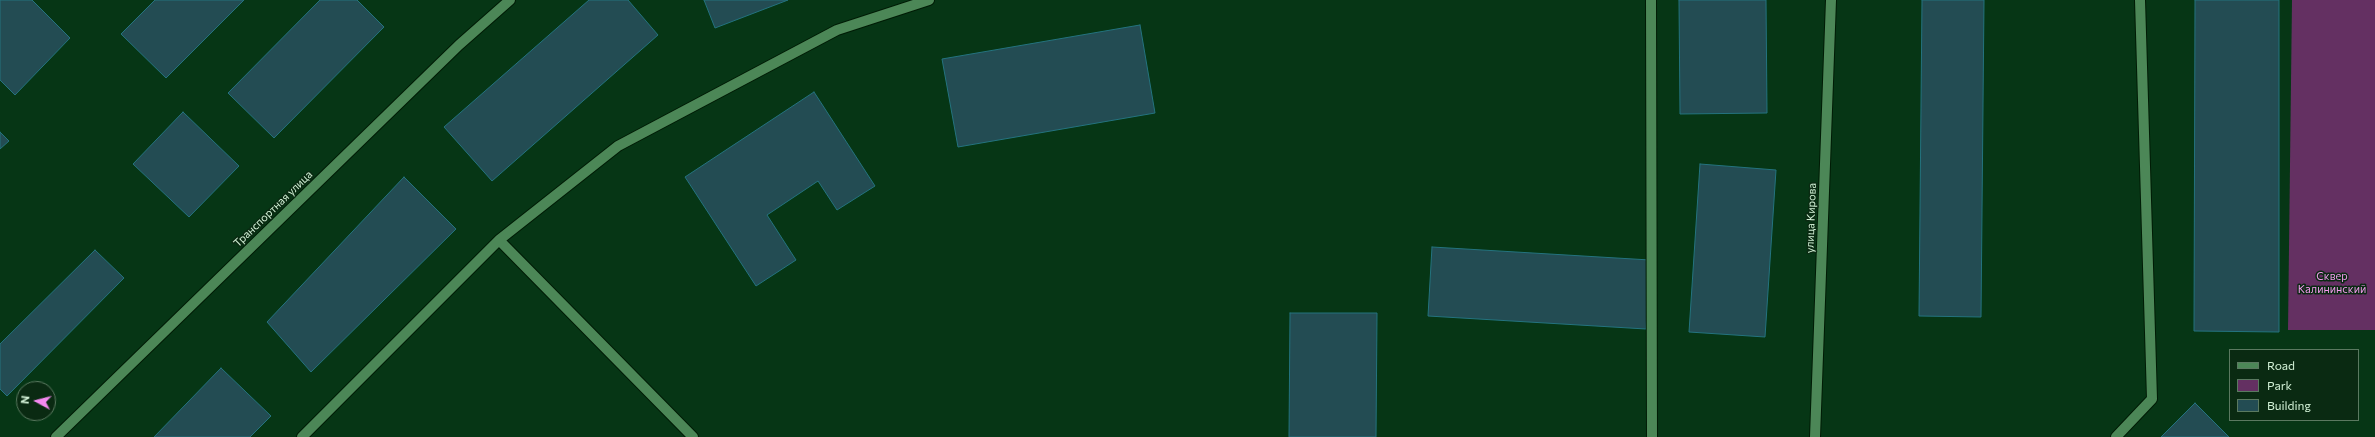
<!DOCTYPE html>
<meta charset="utf-8">
<style>
body{margin:0}
#map{position:relative;width:2375px;height:437px;overflow:hidden;background:#063615;font-family:Commissioner,sans-serif}
canvas{display:block}
.legend{position:absolute;left:2229px;top:349px;width:130px;height:72px;box-sizing:border-box;background:#0a2a12;border:1px solid #5a7960;margin:0;padding:5px 7px;list-style:none;font-size:12px;color:#d1f0d5}
.legend li{display:flex;align-items:center;gap:8px;height:20px}
.legend b{width:20px;border:1px solid #5a7960}
.north{position:absolute;left:16px;top:381px;width:40px;height:40px;box-sizing:border-box;background:#0a2a12;border:1px solid #5a7960;border-radius:50%;rotate:277deg;font-size:11px;font-weight:700;line-height:16px;text-align:center;color:#d1f0d5}
.north::after{content:'';display:block;margin:auto;width:14px;height:18px;background:#f489f0;clip-path:polygon(50% 0,100% 100%,50% 72%,0 100%)}
</style>
<div id="map">
<canvas width="2375" height="437"></canvas>
<ul class="legend">
<li><b style="height:5px;background:#4c8757"></b>Road</li>
<li><b style="height:11px;background:#643062"></b>Park</li>
<li><b style="height:11px;background:#234c53"></b>Building</li>
</ul>
<div class="north">N</div>
</div>
<script>
const ctx = document.querySelector('canvas').getContext('2d');
ctx.lineJoin = 'round';
function fillPath(path, color) { ctx.fillStyle = color; ctx.fill(path, 'evenodd'); }
const poly = rows => new Path2D(rows.map(r => 'M' + r).join(''));
function trace(path, color, width, dash) { ctx.strokeStyle = color; ctx.lineWidth = width; ctx.lineCap = dash ? 'butt' : 'round'; ctx.setLineDash(dash || []); ctx.stroke(path); }
function write(font, color, halo, rows, align = 'center') {
  ctx.font = font + ' Commissioner,sans-serif'; ctx.lineWidth = 3; ctx.setLineDash([]); ctx.textBaseline = 'middle'; ctx.strokeStyle = halo; ctx.fillStyle = color; for (const [text, x, y, turn = 0] of rows) {
    ctx.save(); ctx.translate(x, y); ctx.rotate((+turn || 0) * Math.PI / 180); ctx.textAlign = isNaN(turn) ? turn : align; if (halo) ctx.strokeText(text, 0, 0); ctx.fillText(text, 0, 0); ctx.restore();
  }
}
fillPath(poly([
 [2292,0,2375,0,2375,330,2288,330]
]), '#643062');
const building = poly([
 [0,0,32,0,70,38,15,95,0,80,0,0],
 [155,0,244,0,166,78,121,34,155,0],
 [320,0,357,0,384,27,274,138,228,93,320,0],
 [589,0,628,0,658,35,492,181,444,127,589,0],
 [704,0,788,0,715,28,704,0],
 [1679,0,1766,0,1767,113,1680,114,1679,0],
 [1922,0,1984,0,1981,317,1919,316,1922,0],
 [2195,0,2279,0,2279,332,2194,331,2195,0],
 [1140,25,1155,113,958,147,942,59,1140,25],
 [814,92,875,186,837,210,818,181,767,215,796,260,756,286,685,177,814,92],
 [183,112,239,166,189,217,133,164,183,112],
 [0,132,9,141,0,149,0,132],
 [1700,164,1776,170,1765,337,1689,332,1700,164],
 [404,177,456,229,311,372,267,322,404,177],
 [1432,247,1650,260,1646,329,1428,316,1432,247],
 [95,250,124,278,7,396,0,389,0,344,95,250],
 [1290,313,1377,313,1376,437,1289,437,1290,313],
 [221,368,271,416,250,437,154,437,221,368],
 [2195,403,2229,437,2161,437,2195,403]
]);
fillPath(building, '#234c53');
trace(building, '#24737f', 1);
const service = poly([
 [2116,437,2152,399,2140,0]
]);
const minor = poly([
 [1651,0,1652,437],
 [499,240,693,437],
 [302,437,499,240,618,146,837,30,929,0],
 [1815,437,1831,0]
]);
const tertiary = poly([
 [56,437,459,45,510,0]
]);
trace(service, '#001b05', 12);
trace(minor, '#001b05', 12);
trace(tertiary, '#001b05', 12);
trace(service, '#4c8757', 10);
trace(minor, '#4c8757', 10);
trace(tertiary, '#4c8757', 10);
write('11px', '#d1f0d5', '#0a2a12', [
 ["Транспортная улица",273,209,-44],
 ["улица Кирова",1811,218,-88]
]);
write('11px', '#f49bef', '#0a2a12', [
 ["Сквер",2332,276],
 ["Калининский",2332,289]
]);
</script>
